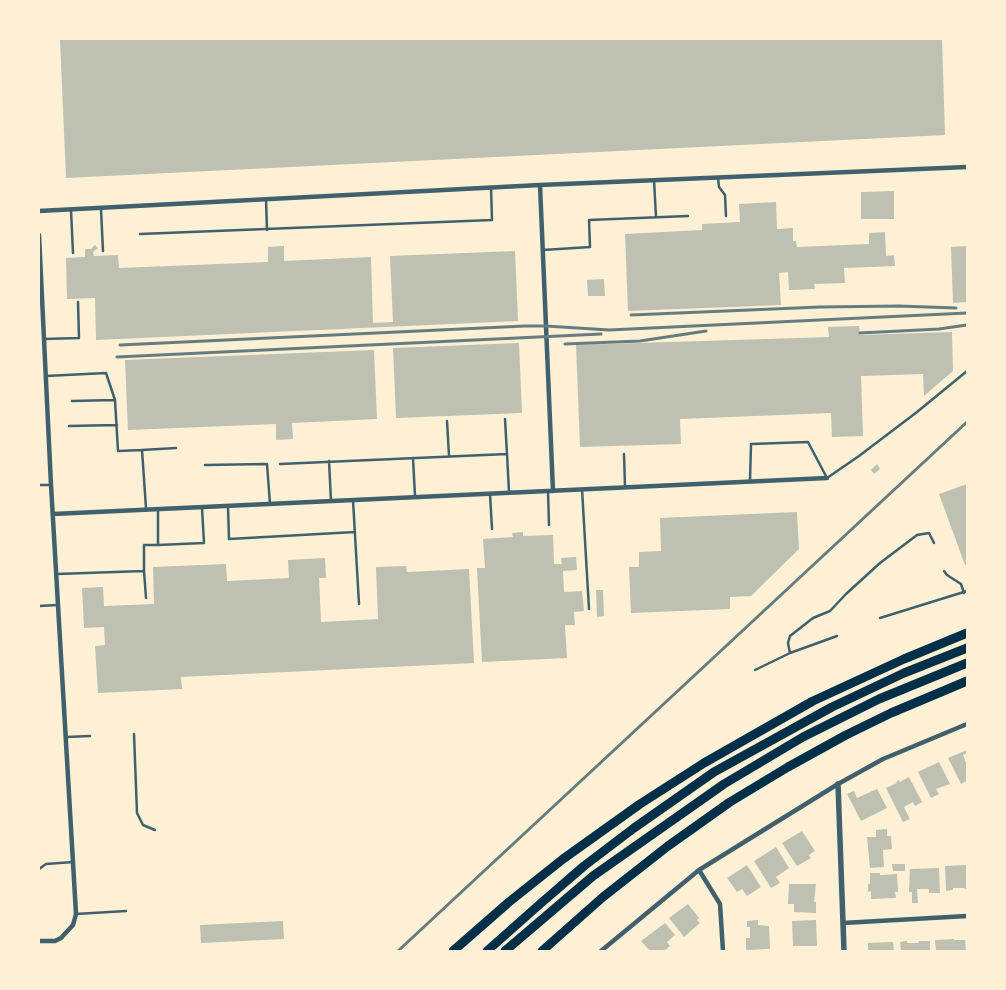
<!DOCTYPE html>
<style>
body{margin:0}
#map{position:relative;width:1006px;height:990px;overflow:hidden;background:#fdf0d5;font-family:"Fira Sans Condensed",sans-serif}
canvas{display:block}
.frame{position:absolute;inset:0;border:40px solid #fdf0d5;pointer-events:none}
</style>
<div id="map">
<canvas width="1006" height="990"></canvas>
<div class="frame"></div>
</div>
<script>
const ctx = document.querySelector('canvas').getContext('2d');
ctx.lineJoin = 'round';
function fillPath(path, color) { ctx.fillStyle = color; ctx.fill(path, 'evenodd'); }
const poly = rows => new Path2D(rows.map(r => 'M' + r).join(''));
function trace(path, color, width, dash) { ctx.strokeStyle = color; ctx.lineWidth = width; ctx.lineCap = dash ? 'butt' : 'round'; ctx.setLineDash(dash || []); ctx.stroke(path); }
fillPath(poly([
 [60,39,942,39,945,135,66,178],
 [894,191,894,219,861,219,861,192],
 [776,202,777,229,793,228,793,241,796,241,797,247,869,244,869,233,885,232,886,256,894,255,895,266,844,268,845,283,814,284,815,289,789,290,788,272,779,273,781,305,628,311,625,234,702,230,702,224,740,222,739,204],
 [95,245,98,248,93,252,94,256,118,255,119,268,268,262,268,247,284,246,284,261,371,257,373,323,393,322,390,256,515,251,518,321,96,340,95,298,67,299,66,258,85,257,85,249,91,249],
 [967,246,967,302,953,303,951,247],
 [604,279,605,296,588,296,587,280],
 [859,326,860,335,952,332,953,371,924,396,923,374,861,376,863,436,832,437,831,413,680,419,681,444,580,447,576,345,829,337,828,327],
 [519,343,522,413,396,418,393,348],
 [374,350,377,419,292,423,293,439,276,440,276,424,128,430,125,360],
 [877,464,880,469,874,474,871,470],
 [967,484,967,565,965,565,939,494],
 [797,512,799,549,751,596,730,597,730,609,631,613,629,567,639,567,639,552,661,551,660,518],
 [523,532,523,536,553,535,554,564,562,564,561,558,576,557,577,570,563,571,564,592,582,591,584,611,574,612,575,625,565,625,567,658,482,662,477,568,485,568,483,539,513,537,512,533],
 [325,558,326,578,319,578,321,622,378,619,376,567,406,566,407,572,469,569,474,663,181,677,182,689,98,693,95,646,105,645,104,627,84,628,82,588,103,587,104,606,154,604,153,567,226,564,227,581,289,578,288,560],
 [596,590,603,590,604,616,597,617],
 [967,750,967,753,963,755,967,765,967,781,961,784,948,758],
 [939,762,950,784,936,789,939,794,931,798,918,772],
 [909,777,922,802,915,806,913,802,904,807,910,819,903,822,886,788,897,783,896,782,899,780,900,782],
 [877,789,887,808,861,821,847,794,854,791,857,798],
 [887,829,887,836,891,836,892,849,883,850,884,867,870,868,867,837,876,837,876,830],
 [802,831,815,851,809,855,811,858,797,866,782,843],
 [776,847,789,868,776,877,780,883,771,888,754,861],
 [892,864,905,864,905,871,893,871],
 [747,865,761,887,747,896,742,889,737,892,727,878],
 [967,865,967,889,965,889,965,888,953,888,953,890,946,891,945,866],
 [939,868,940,893,929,893,929,889,917,889,918,903,912,903,912,892,909,892,910,869],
 [870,873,880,873,880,875,897,874,898,892,895,892,896,898,871,899,871,891,868,892,868,884,870,884],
 [789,884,816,884,814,902,816,902,816,913,794,912,794,904,788,904],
 [688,904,699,918,697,920,700,923,684,937,669,918],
 [758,920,758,925,769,926,770,949,746,950,746,938,750,938,750,927,747,927,747,921],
 [816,920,817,946,793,946,792,921],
 [283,921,284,939,201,943,200,925],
 [665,923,675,935,667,942,670,946,664,951,658,950,650,951,641,941],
 [954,939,954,940,965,940,966,951,936,951,935,940],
 [907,941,907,943,919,943,918,941,930,941,930,951,901,951,900,942],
 [893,942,894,951,868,951,868,943]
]), '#bec0b2');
trace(poly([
 [718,178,719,187,725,195,726,216],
 [654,180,656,217],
 [266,199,267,230],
 [101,209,103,251],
 [71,210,73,253],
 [140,234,492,220,491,187],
 [543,250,590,247,589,220,688,216],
 [44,339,79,338,78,302],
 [46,376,106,373,115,400],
 [72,401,115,400,118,451,142,450,146,508],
 [447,421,449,456],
 [69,426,117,425],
 [142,450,176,448],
 [507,454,509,492],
 [624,454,625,487],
 [413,458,415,496],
 [329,461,331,501],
 [280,464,507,454,505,419],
 [205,465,267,464,270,504],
 [750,481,751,444,808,442,827,478,859,456,917,412,967,371],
 [39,485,51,485],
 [582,489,589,609],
 [548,491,549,525],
 [490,494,492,529],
 [353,500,359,604],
 [228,507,229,539,355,532],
 [158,509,158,545,204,543,202,508],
 [144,571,144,545,158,545],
 [944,571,947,575,961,584,964,593],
 [57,574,144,571,146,598],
 [39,606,57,605],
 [880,618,967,591],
 [790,653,788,643,790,636,813,618,830,611,846,594,880,563,917,535,929,533,934,543],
 [755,670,790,653,837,636],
 [134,734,137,813,143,825,155,830],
 [66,737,90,736],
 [39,869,46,864,73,862],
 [76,914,126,911]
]), '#3f606c', 2.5);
trace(poly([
 [540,185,553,491],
 [39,211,540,185,967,167],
 [39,235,51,485,76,914,73,925,61,938,55,941,39,941],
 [53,514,827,478],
 [699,870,720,904,723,951],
 [843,923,967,916],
 [601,951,699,870,838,784,883,759,967,724]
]), '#3f606c', 4.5);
trace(poly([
 [838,784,844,951]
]), '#3f606c', 5.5);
trace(poly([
 [453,951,509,902,563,859,640,804,704,763,813,701,904,659,967,633],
 [487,951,540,904,584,866,634,828,714,772,832,707,904,673,967,648],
 [505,951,593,876,724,784,803,737,879,699,967,663],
 [542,951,603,897,668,846,730,802,788,767,846,735,891,713,967,681]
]), '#003049', 9);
trace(poly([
 [631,315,820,307,899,306,956,308],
 [860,333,939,329,967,325],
 [565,344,640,341,706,331],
 [120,345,525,326,546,326,609,330,967,313],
 [117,357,601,334],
 [398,951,967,422]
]), '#657d81', 3);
</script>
